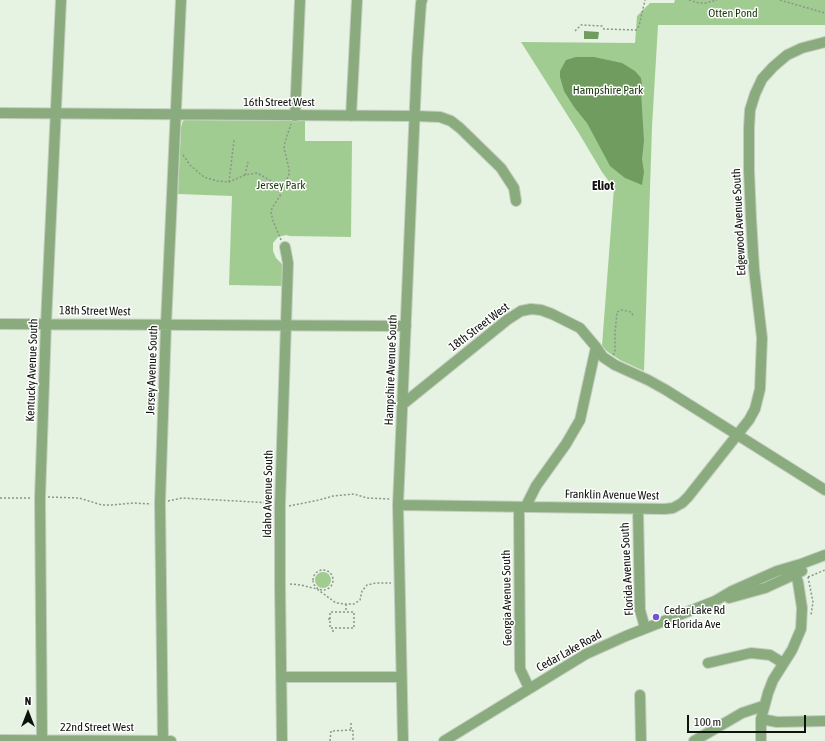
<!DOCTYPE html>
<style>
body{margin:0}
#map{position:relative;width:825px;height:741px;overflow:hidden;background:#e6f2e2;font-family:"Asap Condensed",sans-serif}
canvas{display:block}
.north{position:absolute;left:8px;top:693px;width:40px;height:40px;-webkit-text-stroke:3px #fff;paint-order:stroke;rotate:0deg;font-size:11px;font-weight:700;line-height:16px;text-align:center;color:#0e120c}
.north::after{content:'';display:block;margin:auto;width:14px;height:18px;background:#0e120c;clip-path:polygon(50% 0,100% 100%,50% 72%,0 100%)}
.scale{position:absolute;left:687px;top:715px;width:119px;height:18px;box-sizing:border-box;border:2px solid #0e120c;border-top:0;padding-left:5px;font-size:12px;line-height:14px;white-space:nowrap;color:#0e120c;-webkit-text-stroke:3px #fff;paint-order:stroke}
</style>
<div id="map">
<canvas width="825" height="741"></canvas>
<div class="north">N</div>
<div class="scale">100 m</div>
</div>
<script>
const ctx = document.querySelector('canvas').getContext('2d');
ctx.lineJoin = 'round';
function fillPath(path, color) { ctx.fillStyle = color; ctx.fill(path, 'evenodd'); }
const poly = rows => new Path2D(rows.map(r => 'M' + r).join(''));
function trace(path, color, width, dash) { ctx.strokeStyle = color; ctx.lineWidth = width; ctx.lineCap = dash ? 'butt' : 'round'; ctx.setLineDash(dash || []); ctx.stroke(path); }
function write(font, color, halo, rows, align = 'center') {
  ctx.font = font + ' "Asap Condensed",sans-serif'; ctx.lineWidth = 3; ctx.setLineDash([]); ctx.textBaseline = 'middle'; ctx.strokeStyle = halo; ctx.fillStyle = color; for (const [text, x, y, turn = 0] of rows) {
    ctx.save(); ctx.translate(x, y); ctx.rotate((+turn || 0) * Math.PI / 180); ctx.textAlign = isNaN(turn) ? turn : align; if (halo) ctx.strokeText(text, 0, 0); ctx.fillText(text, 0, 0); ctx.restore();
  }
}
fillPath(poly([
 [675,0,825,0,825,25,658,25,652,127,644,371,620,360,608,352,602,346,614,188,602,172,580,135,521,42,635,43,637,16,650,3,674,3],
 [185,120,305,121,305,141,352,141,351,237,290,236,286,235,278,237,273,243,273,251,276,258,282,264,282,286,229,285,232,196,178,194,181,127,183,121],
 '315 580a8 8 0 1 1 16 0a8 8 0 1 1-16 0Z'
]), '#a1cc91');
fillPath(poly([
 [584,31,599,32,598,39,584,39],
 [576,57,594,57,622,63,635,71,641,78,642,85,641,92,644,141,642,159,644,172,642,185,625,178,610,166,587,123,574,107,564,91,560,77,560,71,566,60]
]), '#709d5f');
const minor = poly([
 [0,113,415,116,440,117,451,121,460,128,501,168,514,188,516,201],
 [295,116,300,0],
 [351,116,357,0],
 [0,324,406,326],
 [403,404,507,320,521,311,531,309,541,310,552,314,580,328,596,347,603,357,615,365,648,380,666,390,825,490],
 [398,505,665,509,673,508,682,503,688,497,749,420,755,409,760,389,762,338,754,269,751,218,749,171,749,128,750,110,755,94,762,79,773,67,787,55,802,48,825,42],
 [526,506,536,486,566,444,580,420,596,347],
 [519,507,520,669,529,688],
 [638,509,640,610,645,628],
 [729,598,765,588,802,571],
 [708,663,751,653,770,655,783,663],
 [281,677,401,677],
 [640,695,641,741],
 [761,719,777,722,825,721],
 [0,740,171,741],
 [42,741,40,498,46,324,61,0],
 [163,741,160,503,166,325,181,0],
 [282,741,280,585,280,505,288,263,285,247],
 [403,741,398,505,417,59,421,3,422,0],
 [444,741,586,654,626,636,715,601,732,591,777,571,801,564,825,555],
 [694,741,742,713,763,706],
 [761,741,761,719,768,693,773,680,792,650,801,629,802,608,798,582,793,567]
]);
trace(minor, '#c3cec0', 12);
trace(poly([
 [689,0,699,3,706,3,717,0],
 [780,0,825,13],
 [575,31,581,25,602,26,604,29,636,30,639,26,645,0],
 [183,155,190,165,204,177,217,181,229,182,245,175,257,173,282,187,285,184,289,174,289,169,284,148,285,142,291,124],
 [245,175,248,162],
 [229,182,234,140],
 [281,240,273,221,271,212,272,208,280,196,282,187],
 [613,355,615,352,615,333,617,312,622,310,631,312,634,317],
 [48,497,79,498,102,505,111,505,134,503,151,504],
 [0,498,32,498],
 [168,501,182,498,272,503],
 [289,506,319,500,333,496,354,494,367,498,390,499],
 '313 580a10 10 0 1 1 20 0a10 10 0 1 1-20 0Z',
 [808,577,825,570],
 [808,577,813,602,811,615],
 [290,584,301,585,317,589,336,603,346,604,354,604,360,600,362,591,367,585,376,583,391,583],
 [346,604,346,612],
 [328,619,330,619,330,628,333,628,333,633],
 [330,619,330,612,354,612,354,628,333,628],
 [351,723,351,730,353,731,353,741],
 [330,741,331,731,351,730]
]), '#8c9589', 1.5, [2, 2]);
trace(minor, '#8aab7e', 10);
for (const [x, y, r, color] of [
 [656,617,4,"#7156d0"]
]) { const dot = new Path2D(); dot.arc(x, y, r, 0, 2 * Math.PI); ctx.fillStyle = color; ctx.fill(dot); trace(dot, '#fff', 1.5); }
write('12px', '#19370a', '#fff', [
 ["Otten Pond",733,13],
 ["Hampshire Park",608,90],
 ["Jersey Park",281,185]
]);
write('12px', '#0e120c', '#fff', [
 ["16th Street West",279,102],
 ["Edgewood Avenue South",739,222,-93],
 ["18th Street West",95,311,1],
 ["18th Street West",479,327,-37],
 ["Kentucky Avenue South",32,370,-88],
 ["Jersey Avenue South",152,370,-88],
 ["Hampshire Avenue South",391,370,-88],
 ["Idaho Avenue South",268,494,-89],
 ["Franklin Avenue West",612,495,1],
 ["Florida Avenue South",627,569,-93],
 ["Georgia Avenue South",507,598,-91],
 ["Cedar Lake Road",569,651,-29],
 ["22nd Street West",97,727]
]);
write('12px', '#0e120c', '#fff', [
 ["Cedar Lake Rd",664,610],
 ["& Florida Ave",664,624]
], 'left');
write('bold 13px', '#0e120c', '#fff', [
 ["Eliot",603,186]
]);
</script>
